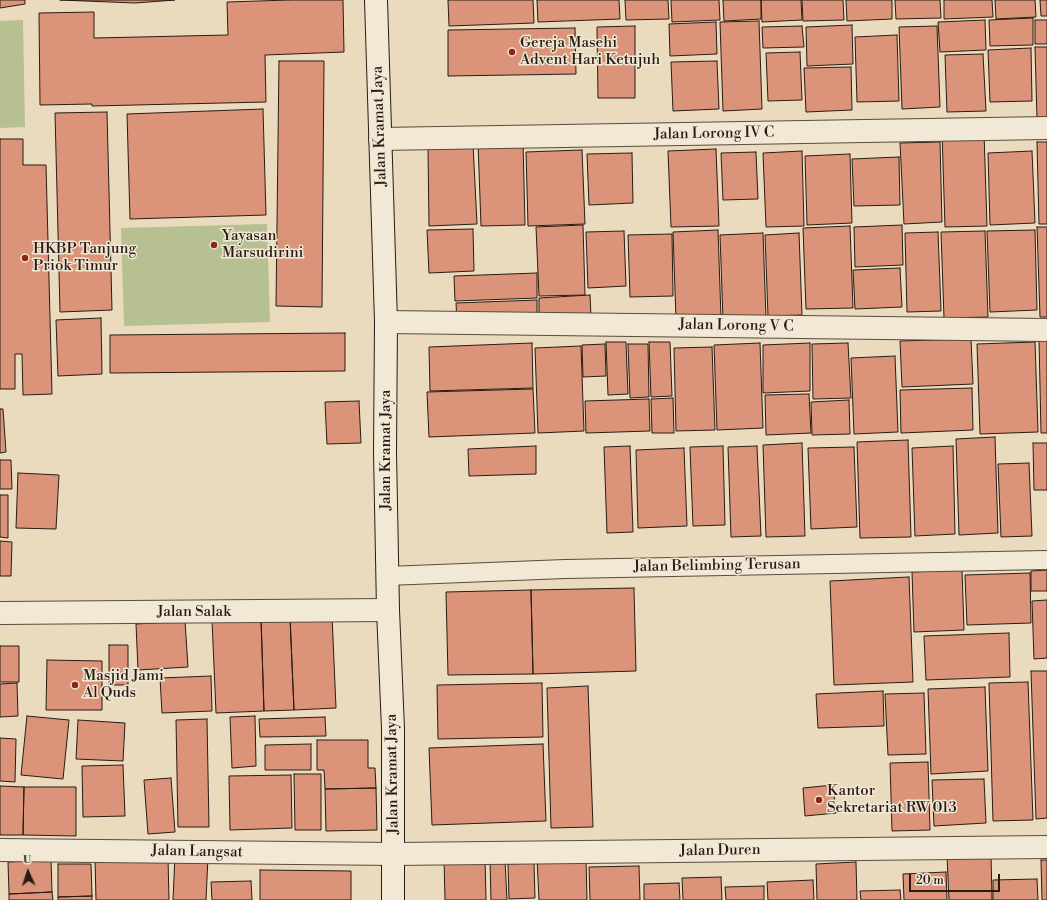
<!DOCTYPE html>
<style>
body{margin:0}
#map{position:relative;width:1047px;height:900px;overflow:hidden;background:#eadbbf;font-family:"Libre Bodoni",serif}
canvas{display:block}
.north{position:absolute;left:8px;top:852px;width:40px;height:40px;-webkit-text-stroke:3px #f1e8d5;paint-order:stroke;rotate:357deg;font-size:11px;font-weight:700;line-height:16px;text-align:center;color:#291b13}
.north::after{content:'';display:block;margin:auto;width:14px;height:18px;background:#291b13;clip-path:polygon(50% 0,100% 100%,50% 72%,0 100%)}
.scale{position:absolute;left:909px;top:874px;width:91px;height:18px;box-sizing:border-box;border:2px solid #291b13;border-top:0;padding-left:5px;font-size:12px;line-height:14px;white-space:nowrap;color:#291b13;-webkit-text-stroke:3px #f1e8d5;paint-order:stroke}
</style>
<div id="map">
<canvas width="1047" height="900"></canvas>
<div class="north">U</div>
<div class="scale">20 m</div>
</div>
<script>
const ctx = document.querySelector('canvas').getContext('2d');
ctx.lineJoin = 'round';
function fillPath(path, color) { ctx.fillStyle = color; ctx.fill(path, 'evenodd'); }
const poly = rows => new Path2D(rows.map(r => 'M' + r).join(''));
function trace(path, color, width, dash) { ctx.strokeStyle = color; ctx.lineWidth = width; ctx.lineCap = dash ? 'butt' : 'round'; ctx.setLineDash(dash || []); ctx.stroke(path); }
function write(font, color, halo, rows, align = 'center') {
  ctx.font = font + ' "Libre Bodoni",serif'; ctx.lineWidth = 3; ctx.setLineDash([]); ctx.textBaseline = 'middle'; ctx.strokeStyle = halo; ctx.fillStyle = color; for (const [text, x, y, turn = 0] of rows) {
    ctx.save(); ctx.translate(x, y); ctx.rotate((+turn || 0) * Math.PI / 180); ctx.textAlign = isNaN(turn) ? turn : align; if (halo) ctx.strokeText(text, 0, 0); ctx.fillText(text, 0, 0); ctx.restore();
  }
}
fillPath(poly([
 [23,20,25,127,0,128,0,21],
 [267,224,270,322,124,326,121,228]
]), '#b7c091');
const building = poly([
 [0,0,25,0,25,4,0,8,0,0],
 [60,0,175,0,135,3,60,0],
 [289,0,343,0,344,52,265,55,266,102,92,106,92,104,40,105,39,13,94,12,94,38,228,35,227,2,289,0],
 [448,0,533,0,534,23,449,26,448,0],
 [537,0,619,0,620,19,538,22,537,0],
 [625,0,668,0,669,19,626,20,625,0],
 [671,0,719,0,720,20,672,22,671,0],
 [723,0,761,0,761,19,724,21,723,0],
 [761,0,801,0,802,20,762,22,761,0],
 [802,0,843,0,844,20,803,21,802,0],
 [846,0,892,0,892,19,847,21,846,0],
 [895,0,940,0,941,18,896,19,895,0],
 [944,0,992,0,993,17,944,19,944,0],
 [995,0,1035,0,1036,17,996,19,995,0],
 [1040,0,1047,0,1047,16,1041,16,1040,0],
 [1033,18,1033,45,990,46,989,20,1033,18],
 [985,20,986,50,940,52,938,22,985,20],
 [1035,20,1047,20,1047,44,1035,44,1035,20],
 [759,21,762,109,723,111,720,22,759,21],
 [716,22,717,54,670,56,669,24,716,22],
 [852,25,853,64,807,66,806,27,852,25],
 [635,26,635,98,598,98,597,27,635,26],
 [802,26,804,47,763,48,762,27,802,26],
 [937,26,940,107,902,109,899,27,937,26],
 [575,28,576,74,448,76,448,30,575,28],
 [897,35,899,101,857,102,855,37,897,35],
 [1035,47,1047,47,1047,118,1037,118,1035,47],
 [1031,48,1032,101,990,102,988,50,1031,48],
 [800,52,802,100,768,101,766,53,800,52],
 [983,54,986,111,947,112,945,55,983,54],
 [279,61,324,61,322,307,276,306,279,61],
 [717,61,719,109,673,111,671,62,717,61],
 [851,67,852,110,806,112,804,68,851,67],
 [263,109,266,215,130,219,127,114,263,109],
 [107,112,112,310,60,312,55,113,107,112],
 [984,132,987,226,945,227,942,133,984,132],
 [0,139,23,139,23,165,46,165,52,394,23,395,22,354,15,354,15,389,0,389,0,139],
 [523,142,525,225,481,226,478,143,523,142],
 [940,142,942,222,904,224,900,143,940,142],
 [1037,142,1047,142,1047,224,1039,224,1037,142],
 [473,144,477,224,429,226,428,148,473,144],
 [716,149,719,226,671,227,668,151,716,149],
 [582,150,585,224,528,226,526,152,582,150],
 [802,151,804,226,766,227,763,153,802,151],
 [1032,151,1035,223,990,225,988,153,1032,151],
 [756,152,758,199,723,200,721,153,756,152],
 [632,153,633,203,589,205,587,154,632,153],
 [850,154,852,223,807,225,805,156,850,154],
 [899,157,900,205,854,206,852,159,899,157],
 [583,225,585,295,539,296,536,227,583,225],
 [902,225,903,265,855,267,854,227,902,225],
 [850,226,853,308,806,309,803,228,850,226],
 [1037,227,1047,227,1047,317,1040,317,1037,227],
 [473,229,474,271,429,273,427,230,473,229],
 [718,230,721,318,676,320,673,232,718,230],
 [1035,230,1037,310,990,312,987,231,1035,230],
 [624,231,626,286,588,288,586,232,624,231],
 [985,231,988,317,944,318,941,232,985,231],
 [938,232,941,311,907,312,905,233,938,232],
 [763,233,766,318,723,320,720,235,763,233],
 [799,233,802,315,768,316,765,235,799,233],
 [672,234,673,296,630,297,628,235,672,234],
 [900,268,902,307,855,309,853,270,900,268],
 [537,273,537,298,455,301,454,276,537,273],
 [590,295,591,317,539,319,539,298,590,295],
 [537,300,537,319,457,322,456,303,537,300],
 [101,318,102,374,58,376,56,320,101,318],
 [345,333,345,371,110,373,110,335,345,333],
 [971,339,973,384,902,387,900,341,971,339],
 [1039,339,1047,339,1047,433,1041,433,1039,339],
 [606,342,626,342,628,394,608,395,606,342],
 [649,342,670,342,672,396,651,397,649,342],
 [1035,342,1038,432,980,434,977,344,1035,342],
 [532,343,533,388,430,391,429,347,532,343],
 [760,343,763,428,717,430,714,345,760,343],
 [810,343,810,391,763,393,763,345,810,343],
 [848,343,851,398,813,399,812,344,848,343],
 [605,344,606,376,583,377,582,345,605,344],
 [628,344,648,344,649,397,630,398,628,344],
 [581,346,584,431,538,433,535,348,581,346],
 [712,347,715,430,676,431,674,348,712,347],
 [895,356,898,432,854,434,851,358,895,356],
 [972,388,973,430,901,433,900,390,972,388],
 [533,389,535,433,429,437,427,392,533,389],
 [809,394,811,433,766,435,765,395,809,394],
 [673,398,674,433,652,433,651,399,673,398],
 [649,399,650,431,586,433,585,401,649,399],
 [849,400,850,434,812,435,811,402,849,400],
 [359,401,361,443,327,444,325,402,359,401],
 [0,409,3,409,6,452,0,453,0,409],
 [995,437,998,533,959,535,956,439,995,437],
 [908,440,911,537,860,538,857,442,908,440],
 [802,443,805,536,766,537,763,445,802,443],
 [1033,443,1047,443,1047,490,1034,490,1033,443],
 [536,446,536,474,469,476,468,449,536,446],
 [630,446,633,532,607,533,604,447,630,446],
 [723,446,725,525,693,526,690,447,723,446],
 [757,446,761,536,731,537,728,447,757,446],
 [953,446,955,534,915,536,912,448,953,446],
 [854,447,857,527,811,529,808,448,854,447],
 [684,448,687,526,638,528,636,450,684,448],
 [0,460,11,460,12,489,0,489,0,460],
 [1029,463,1032,536,1001,537,998,464,1029,463],
 [18,473,59,475,56,529,16,528,18,473],
 [0,495,8,495,8,538,0,537,0,495],
 [0,541,12,542,11,576,0,576,0,541],
 [962,570,964,630,914,632,912,572,962,570],
 [1047,570,1047,591,1031,591,1031,571,1047,570],
 [1030,573,1031,623,967,625,965,575,1030,573],
 [909,577,913,682,834,685,830,581,909,577],
 [634,588,636,671,533,674,531,590,634,588],
 [531,590,533,674,448,675,446,592,531,590],
 [1047,600,1047,658,1034,659,1032,601,1047,600],
 [332,615,336,708,294,710,290,617,332,615],
 [290,617,294,710,264,711,261,618,290,617],
 [261,618,264,711,216,713,212,620,261,618],
 [185,621,188,667,138,670,136,624,185,621],
 [1009,633,1010,677,926,680,924,636,1009,633],
 [109,645,128,645,128,685,109,685,109,645],
 [0,646,19,646,19,682,0,682,0,646],
 [47,660,102,661,102,710,46,710,47,660],
 [1031,671,1047,671,1047,818,1036,819,1031,671],
 [211,676,212,711,162,713,160,678,211,676],
 [1028,682,1033,820,993,821,989,683,1028,682],
 [17,683,18,716,0,717,0,684,17,683],
 [542,683,543,737,438,739,437,685,542,683],
 [588,686,593,827,551,828,547,688,588,686],
 [985,687,988,771,931,774,928,689,985,687],
 [883,691,884,726,818,728,816,694,883,691],
 [924,693,926,754,888,755,885,694,924,693],
 [27,716,69,720,63,779,21,775,27,716],
 [255,716,256,766,232,768,230,717,255,716],
 [325,717,326,736,260,737,259,719,325,717],
 [207,719,209,827,178,827,176,720,207,719],
 [78,720,125,723,123,761,76,759,78,720],
 [0,738,16,739,15,782,0,781,0,738],
 [317,740,368,740,368,768,375,768,376,788,325,789,324,770,317,770,317,740],
 [311,744,311,770,265,770,265,745,311,744],
 [543,744,546,821,432,825,429,748,543,744],
 [928,762,930,830,892,831,890,763,928,762],
 [123,765,125,816,83,817,82,766,123,765],
 [294,774,321,774,321,830,295,830,294,774],
 [291,775,292,828,230,830,229,776,291,775],
 [171,778,175,832,148,834,144,780,171,778],
 [984,779,986,823,934,826,932,780,984,779],
 [833,785,836,813,805,816,803,788,833,785],
 [0,786,24,787,23,835,0,835,0,786],
 [24,787,76,787,76,836,23,835,24,787],
 [376,788,377,830,326,831,325,789,376,788],
 [991,854,992,900,949,900,947,856,991,854],
 [175,855,208,857,206,900,173,900,175,855],
 [485,857,486,900,445,900,444,859,485,857],
 [586,857,587,900,539,900,537,858,586,857],
 [168,858,169,900,96,900,95,859,168,858],
 [51,860,52,892,9,894,8,862,51,860],
 [490,860,505,860,507,900,491,900,490,860],
 [1041,860,1047,860,1047,900,1042,900,1041,860],
 [856,862,857,900,817,900,816,864,856,862],
 [534,863,535,898,509,899,508,864,534,863],
 [58,864,91,864,92,896,58,897,58,864],
 [639,866,640,900,590,900,589,867,639,866],
 [260,870,351,871,351,900,260,900,260,870],
 [946,872,947,900,904,900,903,874,946,872],
 [721,877,722,900,683,900,682,878,721,877],
 [1037,879,1038,900,993,900,993,880,1037,879],
 [813,880,814,900,768,900,767,882,813,880],
 [251,881,252,900,212,900,211,882,251,881],
 [679,883,680,900,644,900,644,884,679,883],
 [764,886,764,900,726,900,725,887,764,886],
 [900,890,901,900,861,900,860,891,900,890],
 [52,892,53,900,9,900,9,894,52,892],
 [92,896,92,900,58,900,58,897,92,896]
]);
fillPath(building, '#db9479');
trace(building, '#291b13', 1);
const lane = poly([
 [387,576,565,569,1047,560]
]);
const street = poly([
 [380,139,1047,128],
 [386,322,1047,330],
 [0,613,388,610],
 [0,850,394,854,1047,847]
]);
const secondary = poly([
 [376,0,386,322,385,452,388,610,393,729,393,900]
]);
trace(lane, '#594b3e', 20);
trace(street, '#594b3e', 24);
trace(secondary, '#291b13', 24);
trace(lane, '#f1e8d5', 18);
trace(street, '#f1e8d5', 22);
trace(secondary, '#f1e8d5', 22);
for (const [x, y, r, color] of [
 [512,52,4,"#8f2418"],
 [214,245,4,"#8f2418"],
 [25,258,4,"#8f2418"],
 [75,685,4,"#8f2418"],
 [819,800,4,"#8f2418"]
]) { const dot = new Path2D(); dot.arc(x, y, r, 0, 2 * Math.PI); ctx.fillStyle = color; ctx.fill(dot); trace(dot, '#f1e8d5', 1.5); }
write('15px', '#291b13', '#f1e8d5', [
 ["Gereja Masehi",520,43],
 ["Advent Hari Ketujuh",520,60],
 ["Yayasan",222,236],
 ["Marsudirini",222,253],
 ["HKBP Tanjung",33,249],
 ["Priok Timur",33,266],
 ["Masjid Jami",83,676],
 ["Al Quds",83,693],
 ["Kantor",827,791],
 ["Sekretariat RW 013",827,808]
], 'left');
write('15px', '#291b13', '#f1e8d5', [
 ["Jalan Kramat Jaya",380,126,-92],
 ["Jalan Lorong IV C",714,134,-1],
 ["Jalan Lorong V C",736,326,1],
 ["Jalan Kramat Jaya",386,450,-90],
 ["Jalan Belimbing Terusan",717,566,-1],
 ["Jalan Salak",194,612],
 ["Jalan Kramat Jaya",393,774,-91],
 ["Jalan Duren",720,851,-1],
 ["Jalan Langsat",197,852,1]
]);
</script>
